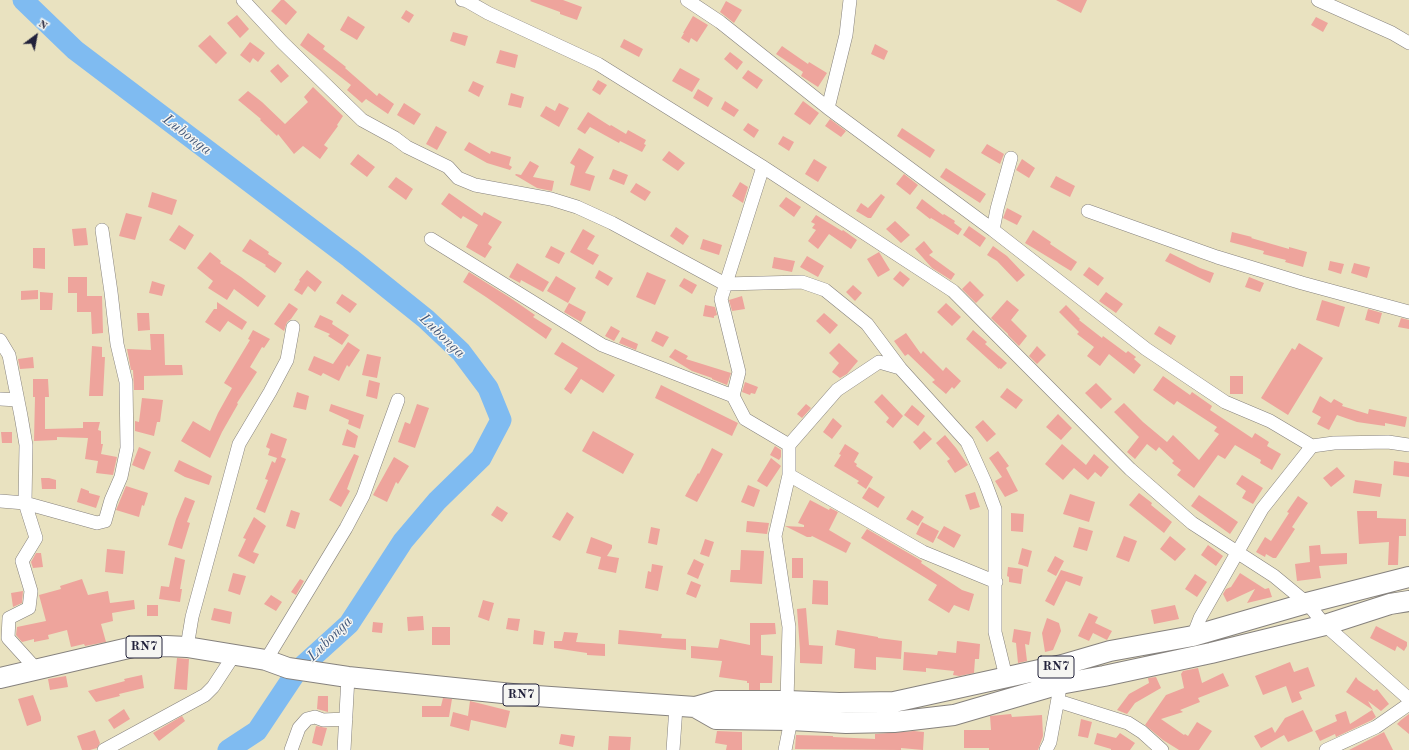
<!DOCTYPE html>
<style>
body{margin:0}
#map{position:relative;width:1409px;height:750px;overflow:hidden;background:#e9e2c0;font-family:"Old Standard TT",serif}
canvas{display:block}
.north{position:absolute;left:16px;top:16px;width:40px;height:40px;-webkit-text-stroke:3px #f6f6f2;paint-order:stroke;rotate:32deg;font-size:11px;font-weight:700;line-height:16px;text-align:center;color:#22223b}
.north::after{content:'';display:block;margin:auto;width:14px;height:18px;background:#22223b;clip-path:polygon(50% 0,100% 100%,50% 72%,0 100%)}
</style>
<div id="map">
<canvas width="1409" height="750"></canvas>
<div class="north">N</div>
</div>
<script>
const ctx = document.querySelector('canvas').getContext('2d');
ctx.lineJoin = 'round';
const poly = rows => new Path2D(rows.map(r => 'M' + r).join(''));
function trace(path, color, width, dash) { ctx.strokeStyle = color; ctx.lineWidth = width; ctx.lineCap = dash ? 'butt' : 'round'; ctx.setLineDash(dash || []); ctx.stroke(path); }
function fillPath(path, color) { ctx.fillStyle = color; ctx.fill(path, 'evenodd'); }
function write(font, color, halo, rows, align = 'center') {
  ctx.font = font + ' "Old Standard TT",serif'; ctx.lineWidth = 3; ctx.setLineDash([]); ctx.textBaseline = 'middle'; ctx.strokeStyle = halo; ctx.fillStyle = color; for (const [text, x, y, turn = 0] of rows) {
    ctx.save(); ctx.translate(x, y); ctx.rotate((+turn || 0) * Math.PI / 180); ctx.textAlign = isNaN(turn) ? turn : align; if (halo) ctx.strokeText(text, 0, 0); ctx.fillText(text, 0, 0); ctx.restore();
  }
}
trace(poly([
 [23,0,75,50,350,258,426,319,461,352,488,388,501,420,481,458,437,501,403,541,349,624,297,671,257,731,228,750]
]), '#7fbbf1', 21);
fillPath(poly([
 [281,0,284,0,297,12,286,25,271,11],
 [531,0,563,0,582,7,577,20,560,14,560,12,530,1],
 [1056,0,1087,0,1081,13],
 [726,1,742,10,734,23,720,12],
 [406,10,414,15,409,23,401,18],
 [237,15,249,29,240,38,227,23],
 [348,16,365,27,357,40,340,30],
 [693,16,708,25,697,42,691,38,689,43,681,38,684,33,683,33],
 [1316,17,1328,23,1323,32,1311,25],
 [453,32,468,36,465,46,450,41],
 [308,33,325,46,323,49,346,67,345,68,377,96,379,93,394,104,388,114,366,99,362,103,347,90,351,85,300,45],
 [210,35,227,53,216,64,198,46],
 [624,39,643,49,639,57,620,47],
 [250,42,265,53,258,62,253,58,250,63,240,55],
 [875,44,888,51,884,60,871,54],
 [782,46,808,64,809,62,827,73,818,87,801,76,803,72,776,54],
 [500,50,518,55,515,68,496,63],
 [730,52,743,62,737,70,724,59],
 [278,64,289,76,281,83,270,71],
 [680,68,700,79,692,92,672,81],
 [748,70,763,80,757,89,742,78],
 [598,80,607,85,600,95,592,90],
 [473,81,484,86,479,97,468,91],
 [313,87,343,116,337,125,338,126,324,145,328,148,320,159,303,146,294,154,278,134,277,136,260,120,261,119,238,100,248,91,262,102,285,124,308,102,304,97],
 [698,89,713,98,708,107,693,98],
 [511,93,524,97,521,108,508,105],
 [725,101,739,110,734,117,721,109],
 [803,101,819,113,810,125,794,114],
 [404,103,421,114,414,125,397,115],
 [559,103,569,108,559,127,540,116,546,106,555,111],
 [588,112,610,126,611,125,626,134,628,130,646,140,644,144,646,145,642,152,620,141,619,143,590,127,585,134,577,129],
 [830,119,846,131,841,137,825,126],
 [748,123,759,130,754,138,743,130],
 [436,126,447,132,437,150,426,144],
 [902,128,935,150,930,158,897,136],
 [783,136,794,142,789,151,778,144],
 [469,142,490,154,491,151,511,157,509,165,512,167,510,170,487,163,464,150],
 [987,144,1004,154,1000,164,981,153],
 [579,148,594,157,585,173,595,176,590,191,570,185,575,166,570,163],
 [669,151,685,163,678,171,662,160],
 [358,154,375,167,367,177,350,164],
 [814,159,827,167,818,182,805,174],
 [1022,159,1035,168,1029,178,1016,170],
 [530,161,539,166,533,177,554,181,552,191,537,188,515,175,516,174,521,175],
 [946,168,986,194,980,203,940,177],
 [613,169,628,175,624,185,609,179],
 [904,174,918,185,910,195,896,184],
 [1056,176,1075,186,1070,197,1050,187],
 [396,177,413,189,406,200,388,187],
 [740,182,748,187,743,203,732,196],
 [636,183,651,192,645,201,630,192],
 [152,192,177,200,172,215,148,207],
 [449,193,482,216,484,212,502,222,488,244,492,247,485,258,466,247,478,225,463,216,461,219,441,204],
 [881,194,885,197,871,218,868,218,856,211,861,203,868,208],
 [786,197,801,207,794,217,779,206],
 [922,199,943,215,944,214,955,221,954,223,962,229,958,235,931,218,930,219,916,208],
 [1007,208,1022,216,1017,225,1003,218],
 [126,213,142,217,135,240,119,236],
 [816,215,842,231,843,230,857,240,851,249,829,234,818,249,808,241,816,230,812,228,815,224,811,222],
 [895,221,910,235,901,243,886,229],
 [179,225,194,235,185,250,169,240],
 [969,226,986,238,980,247,963,235],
 [676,227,689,236,683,245,670,236],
 [86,228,88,245,74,246,72,229],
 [583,229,595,236,587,249,599,255,593,265,570,252],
 [1033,230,1051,242,1050,244,1077,262,1071,271,1025,243],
 [1232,232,1252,237,1251,238,1289,249,1289,247,1307,252,1303,267,1285,262,1286,260,1263,254,1264,251,1230,242],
 [250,239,269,252,268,254,282,263,275,273,265,266,266,265,242,251],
 [703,239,722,245,719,255,700,249],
 [924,241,933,252,929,255,955,274,951,280,932,268,915,249],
 [551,246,565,253,559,264,545,257],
 [993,246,1007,256,1025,275,1017,282,997,261,987,255],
 [33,248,45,248,45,269,33,268],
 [210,252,221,261,220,263,241,277,266,296,258,307,234,289,227,300,208,288,213,281,197,268],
 [879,252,890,270,878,277,867,259],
 [1170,253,1200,268,1214,273,1210,283,1165,261],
 [807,256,824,266,818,277,800,267],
 [774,257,795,261,792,272,772,268],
 [1330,261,1344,264,1341,274,1328,270],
 [517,263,549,282,543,292,521,280,520,283,509,277],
 [1354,263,1370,267,1367,278,1351,273],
 [1089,267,1104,278,1098,286,1083,275],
 [307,270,322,282,315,292,308,286,302,295,294,290,300,281,299,280],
 [599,270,613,278,608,286,595,278],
 [900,271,910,279,903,287,893,279],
 [469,272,509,297,535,315,533,317,552,329,546,339,486,297,463,282],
 [647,272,666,280,655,305,636,297],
 [556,276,576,288,568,303,547,291],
 [68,277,87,277,87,296,102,296,103,333,92,334,91,312,77,312,77,293,68,293],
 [1249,277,1264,283,1260,292,1245,287],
 [684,278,697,285,692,294,679,286],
 [152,281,165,285,162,296,149,293],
 [970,281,984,295,976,303,962,289],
 [853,285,862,293,855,301,846,292],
 [38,290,38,299,21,300,21,291],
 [40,292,53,293,52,310,40,310],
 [1106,292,1123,304,1116,313,1099,301],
 [342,294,357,304,350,313,336,303],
 [742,296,745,309,732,311,729,300],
 [1007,300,1019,310,1011,320,1027,336,1019,346,1008,335,1008,334,991,318],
 [1322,300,1345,307,1339,327,1316,320],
 [217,302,247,322,242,330,228,321,220,332,205,322,214,309,217,309],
 [289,303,298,309,291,319,287,322,284,331,274,324],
 [569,303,586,312,581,322,564,312],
 [946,303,961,317,952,326,937,312],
 [705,305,715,307,717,315,714,316,714,318,703,316],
 [1066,305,1080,319,1079,320,1102,338,1103,336,1126,353,1128,351,1136,357,1134,359,1141,365,1134,374,1109,354,1100,366,1087,356,1094,347,1077,334,1079,332,1059,312],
 [1368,309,1382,313,1379,324,1365,320],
 [137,313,149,313,150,330,138,331],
 [824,313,838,325,830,334,816,321],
 [320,315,333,321,332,324,349,335,342,345,328,336,330,334,314,327],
 [1401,318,1409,320,1409,329,1398,327],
 [611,326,620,331,614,341,605,336],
 [1159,326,1176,336,1171,345,1154,334],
 [253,330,270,339,264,348,262,347,250,367,257,372,237,403,238,404,222,432,210,458,181,441,193,421,210,431,218,413,232,388,224,383,250,340,248,339],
 [973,330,987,342,985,344,1007,363,1001,369,999,368,999,369,966,339],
 [656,331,669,337,663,347,651,341],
 [906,333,921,354,923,351,943,371,946,367,961,381,954,389,952,387,946,394,932,382,935,380,908,354,905,356,894,341],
 [150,334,164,334,165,365,182,365,183,375,144,376,144,390,134,390,133,370,131,370,127,349,151,350],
 [622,337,638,344,636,350,619,343],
 [348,342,360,350,349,367,347,365,339,381,323,373,321,376,308,370,314,356,333,364],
 [562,342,615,375,603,393,581,379,571,394,564,389,578,368,554,354],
 [839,343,858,361,847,374,840,378,832,372,839,363,829,353],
 [1299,343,1323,358,1288,415,1261,398,1292,348,1295,350],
 [92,346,102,347,102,357,105,357,103,396,89,396],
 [1037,346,1046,355,1037,364,1029,356],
 [675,349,688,356,686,359,731,373,727,385,712,379,712,378,692,371,669,357],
 [367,354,381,357,377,378,362,375],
 [33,357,34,368,20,369,18,359],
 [1163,376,1190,395,1192,392,1212,406,1210,410,1252,438,1255,433,1269,442,1267,446,1281,454,1272,470,1260,463,1261,460,1235,445,1225,459,1218,455,1194,488,1177,475,1181,470,1172,463,1174,461,1159,447,1156,451,1147,444,1135,459,1127,452,1139,437,1114,412,1124,403,1143,422,1167,442,1173,435,1199,460,1219,434,1214,431,1217,427,1177,401,1174,405,1153,390],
 [1230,376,1243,376,1243,394,1230,394],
 [33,379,48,379,49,397,45,397,45,429,83,428,83,422,100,422,98,430,101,431,101,444,103,444,101,454,117,457,113,475,96,473,98,461,85,459,88,438,57,437,57,440,34,441,35,397,33,397],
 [369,380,380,383,377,399,366,396],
 [745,382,758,387,755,394,751,393,750,395,742,392],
 [1096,383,1112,399,1101,409,1085,393],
 [661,385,738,423,732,436,655,398],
 [1007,388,1023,400,1016,409,1000,397],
 [297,392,309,396,306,410,293,407],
 [882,394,903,416,893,428,886,422,889,418,874,402],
 [1320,396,1331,403,1334,399,1343,404,1342,406,1368,414,1369,409,1407,417,1405,427,1385,423,1385,426,1357,422,1337,415,1329,430,1317,424,1321,417,1312,412],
 [142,398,163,400,160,422,157,422,154,436,135,431,135,421,139,422],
 [331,404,364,415,360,429,348,424,349,420,329,411],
 [417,404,429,408,415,448,398,442,405,422,410,424],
 [806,404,811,408,802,418,797,414],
 [912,405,925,416,918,426,904,415],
 [1058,414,1072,428,1061,440,1046,427],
 [833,418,842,426,832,439,823,432],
 [983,420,996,434,987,442,975,427],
 [347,429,358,436,355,448,342,445],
 [593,431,634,454,623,474,582,451],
 [924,431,932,439,920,450,913,442],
 [1,432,12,432,12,443,2,443],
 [271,433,287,439,281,457,286,459,265,513,256,509,268,480,265,479,272,461,275,463,277,458,268,455,270,449,266,447],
 [945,435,956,448,968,465,955,473,947,461,950,459,936,443],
 [845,444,859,453,854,462,857,464,856,466,873,477,866,489,857,483,859,481,834,466,841,455,839,454],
 [1062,444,1086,465,1094,454,1109,467,1101,477,1095,472,1088,480,1074,468,1063,480,1045,464],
 [775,446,781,450,781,457,779,460,770,455],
 [139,447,151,452,144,470,132,465],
 [712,448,723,454,697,502,685,496,698,473,699,474],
 [998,451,1009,466,1006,468,1018,491,1005,497,995,481,1002,477,989,458],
 [354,454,359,456,347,489,350,491,341,507,329,500],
 [394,457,409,466,398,484,396,482,387,502,373,495],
 [771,458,781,466,767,487,757,481],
 [179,460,212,476,209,485,185,477,174,471],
 [1394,461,1409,463,1409,477,1393,475],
 [1337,467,1345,476,1331,487,1323,478],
 [1242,475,1263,488,1253,504,1242,498,1246,491,1236,484],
 [41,478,49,478,56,480,56,489,42,489],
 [1355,480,1382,484,1380,497,1353,493],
 [748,485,760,490,754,507,741,502],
 [126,486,148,493,144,506,142,505,139,517,116,510],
 [869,487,885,497,878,508,862,498],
 [81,488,89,491,89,493,100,496,96,508,77,502],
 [975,492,980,507,970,510,965,495],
 [1139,493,1152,503,1151,505,1172,522,1164,533,1129,505],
 [1070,494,1095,502,1089,522,1063,514],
 [1199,495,1238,522,1230,534,1191,506],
 [1298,496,1308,503,1292,527,1295,529,1276,558,1273,558,1266,554,1265,557,1256,552,1265,537,1271,541,1289,513,1287,512],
 [185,497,195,501,187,522,190,523,182,549,168,545,176,519],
 [810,500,829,510,830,508,838,512,829,530,851,543,846,553,812,536,811,537,807,537,785,526,804,527,804,525,798,523],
 [497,506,508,513,502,522,491,515],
 [291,510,300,513,295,529,286,526],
 [912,510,924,517,918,526,906,519],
 [1357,511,1377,511,1377,518,1406,519,1406,536,1399,536,1398,565,1388,565,1389,542,1359,544],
 [567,512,574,517,560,541,552,537],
 [1011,513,1024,514,1023,532,1011,531],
 [254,517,266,526,253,552,259,554,254,564,238,556,246,539,243,538],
 [747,521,769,523,767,534,746,532],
 [922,522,939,531,933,543,916,534],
 [944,526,961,535,954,548,937,538],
 [651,527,660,529,657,545,648,543],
 [1079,527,1093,531,1087,551,1073,547],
 [867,529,922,561,921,563,962,590,974,594,969,611,954,605,949,613,928,600,937,585,861,538],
 [1124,536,1137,541,1129,562,1116,557],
 [1170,536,1186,549,1175,561,1160,549],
 [591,537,612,545,612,548,607,556,619,558,616,573,598,569,601,557,586,553],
 [705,539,714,542,709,557,700,554],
 [1208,545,1223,556,1216,566,1201,555],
 [1320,545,1321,554,1347,553,1347,564,1319,566,1321,578,1297,581,1295,564,1310,562,1309,546],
 [1022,548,1032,551,1028,567,1018,564],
 [107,549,125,551,123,574,105,572],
 [741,550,764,551,762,584,730,582,731,570,740,570],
 [36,553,41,553,43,567,33,568,31,562],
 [1055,556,1064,561,1056,576,1047,571],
 [175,557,185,560,180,589,182,589,180,602,159,599,161,586,169,587],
 [792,558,803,558,803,578,792,578],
 [694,559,704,564,698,579,687,574],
 [652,564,663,566,658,591,645,588,648,571,651,572],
 [1008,567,1023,569,1021,584,1009,582,1009,577,1007,576],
 [1061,570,1083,577,1080,586,1066,581,1054,606,1045,601],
 [233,573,246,576,240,595,228,591],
 [1240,573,1265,589,1269,588,1272,597,1247,603,1255,589,1227,602,1223,594,1226,589,1231,587],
 [1195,574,1207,582,1197,597,1185,589],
 [82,579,88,595,108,591,110,603,134,600,135,609,112,613,113,621,101,624,106,642,85,646,84,644,71,647,67,630,48,635,49,639,34,642,34,639,22,642,16,635,17,627,46,621,39,595,61,589,60,586],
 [300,579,304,581,296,595,291,592],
 [813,580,828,581,828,605,812,604],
 [691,581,701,585,696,598,686,594],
 [23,591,22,603,13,607,11,593],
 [271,595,282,602,276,611,264,604],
 [483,600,494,603,489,621,478,617],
 [147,605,158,605,158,616,147,616],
 [1175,605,1179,619,1154,624,1151,610],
 [214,608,232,612,230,624,211,620],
 [806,608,809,645,823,646,822,664,800,663,800,650,797,609],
 [1089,613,1098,617,1095,623,1112,631,1107,640,1093,633,1089,641,1078,636],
 [423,616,424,630,408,631,407,617],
 [508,618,520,619,518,631,506,629],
 [1047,618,1059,623,1061,631,1053,650,1045,652,1042,633],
 [373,622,383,623,382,633,372,632],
 [750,623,775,623,776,634,761,635,761,655,773,656,772,683,760,683,760,690,749,690,749,683,747,683,747,681,719,677,722,661,691,658,691,646,718,648,720,639,750,645],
 [1376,626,1407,642,1407,646,1404,651,1397,646,1395,651,1370,638],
 [432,627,450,627,450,645,432,645],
 [1014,629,1031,632,1029,645,1025,644,1027,661,1018,663,1016,643,1012,642],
 [534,630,545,632,543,645,533,644],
 [619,630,662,634,661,638,686,639,686,650,618,644],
 [837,630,878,637,878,638,902,641,901,659,876,657,876,670,854,668,855,649,835,645],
 [564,632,578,633,576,642,605,644,605,656,587,655,587,653,554,648,554,641,562,641],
 [957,641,980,644,979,659,975,659,974,673,959,676,953,675,954,671,926,668,926,672,903,670,904,652,937,655,938,651,956,653],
 [177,658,189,659,187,690,174,689],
 [1290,662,1294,672,1308,667,1315,686,1299,692,1302,699,1292,703,1286,686,1263,695,1255,676],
 [1198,668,1202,683,1223,673,1229,686,1198,698,1200,702,1180,710,1183,712,1161,719,1184,735,1185,734,1188,736,1197,722,1212,731,1199,750,1179,750,1163,740,1145,725,1166,695,1184,688,1181,674,1183,671],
 [142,675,144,688,119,694,120,696,96,702,88,691,125,681,124,679],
 [66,676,68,687,50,690,48,679],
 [1156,677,1161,688,1135,703,1127,714,1117,710,1129,694,1149,683,1148,678],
 [1356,677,1358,680,1374,691,1377,689,1389,704,1381,711,1368,701,1373,710,1346,692],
 [33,695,41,717,41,721,27,726,18,699],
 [318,696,328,696,328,712,317,709],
 [443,698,452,699,449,717,422,717,422,706,441,706],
 [470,701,510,711,506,728,471,720,469,731,450,726,453,712,468,716],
 [124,709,130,719,114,729,108,720],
 [1303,710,1313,731,1288,742,1284,735,1261,748,1254,736,1272,727,1275,733,1285,718],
 [1372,710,1376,717,1372,720,1336,737,1335,734,1320,741,1315,731,1337,721,1335,715,1346,711,1350,724],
 [1011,714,1012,717,1042,715,1043,736,1038,750,989,750,989,748,964,748,964,730,991,730,990,716],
 [1409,714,1409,734,1397,724,1401,720],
 [182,716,185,721,159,741,153,733],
 [1081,719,1092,722,1088,738,1078,736],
 [316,726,327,728,322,746,312,743],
 [95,730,100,743,97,748,90,750,82,750,77,736],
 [717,731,742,732,742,750,726,750,727,745,715,743],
 [914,731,924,732,923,750,901,748,901,750,795,749,796,735,833,736,833,737,875,739,875,734],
 [1384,732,1393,750,1349,750],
 [1097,733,1116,738,1120,733,1135,743,1130,750,1111,750,1111,749,1094,744],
 [561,734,575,736,573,747,559,744],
 [609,736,631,737,630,750,608,750]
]), '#eea49c');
const minor = poly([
 [243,0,282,42,362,120,395,138,407,147,448,167,458,178,475,185,551,199,577,207,612,223,725,284,802,282,825,290,867,324,900,368],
 [462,0,467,1,488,13,598,64,763,167,953,291,1130,469,1192,523,1274,576,1297,595,1307,603,1325,625,1409,699],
 [687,0,720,22,828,108,993,230,1146,349,1225,402,1270,421,1312,446,1334,443,1388,442,1409,445],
 [1318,0,1392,33,1409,43],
 [828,108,846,35,850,0],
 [1088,211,1217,257,1302,283,1409,312],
 [993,230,997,209,1011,158],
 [431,239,602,345,733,396,745,419,789,445],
 [0,340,9,355,21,416,26,445,25,503,36,538,22,561,31,591,29,608,9,618,8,638,37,670],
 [733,396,739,372,721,299,763,167],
 [0,399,18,400],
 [789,475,923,552,996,582],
 [0,501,25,503,97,523,105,521,111,500,121,477,127,448,126,382,117,344,111,292,102,230],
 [1193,636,1200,618,1262,509,1312,446],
 [187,647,192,617,239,444,270,392,287,360,293,327],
 [266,660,346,528,363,496,398,400],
 [1058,701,1128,723,1142,732,1162,750],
 [104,750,205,695,213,687,234,655],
 [291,750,299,728,307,719,315,717,323,720,346,719],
 [344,750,348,677],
 [673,750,676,707],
 [785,750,791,720,787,701,789,627,775,536,789,475,789,445,837,390,879,362,900,368,967,442,985,482,995,509,995,632,1006,677],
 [1046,750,1050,742,1059,693],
 [1326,750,1376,727,1409,704]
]);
const primary = poly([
 [0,678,133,647,166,646,187,647,266,660,288,668,348,677,522,695,695,707,716,701,787,701,839,703,894,702,1062,665,1110,651,1193,636,1307,603,1409,577],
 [695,707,716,719,791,720,846,723,894,722,954,715,1060,684,1104,676,1211,653,1325,625,1390,604,1409,601]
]);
trace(minor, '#86827e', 14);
trace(primary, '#86827e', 22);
trace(minor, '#fff', 13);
trace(primary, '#fff', 20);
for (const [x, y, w] of [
 [144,647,36],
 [1056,667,36],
 [521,695,36]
]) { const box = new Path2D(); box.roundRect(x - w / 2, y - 11, w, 22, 3); ctx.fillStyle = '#f6f6f2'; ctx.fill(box); trace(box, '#22223b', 1); }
write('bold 13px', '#22223b', null, [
 ["RN7",144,647],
 ["RN7",1056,667],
 ["RN7",521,695]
]);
write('italic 15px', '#43587b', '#f6f6f2', [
 ["Lubonga",187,135,37],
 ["Lubonga",442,336,44],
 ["Lubonga",330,639,-45]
]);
</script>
